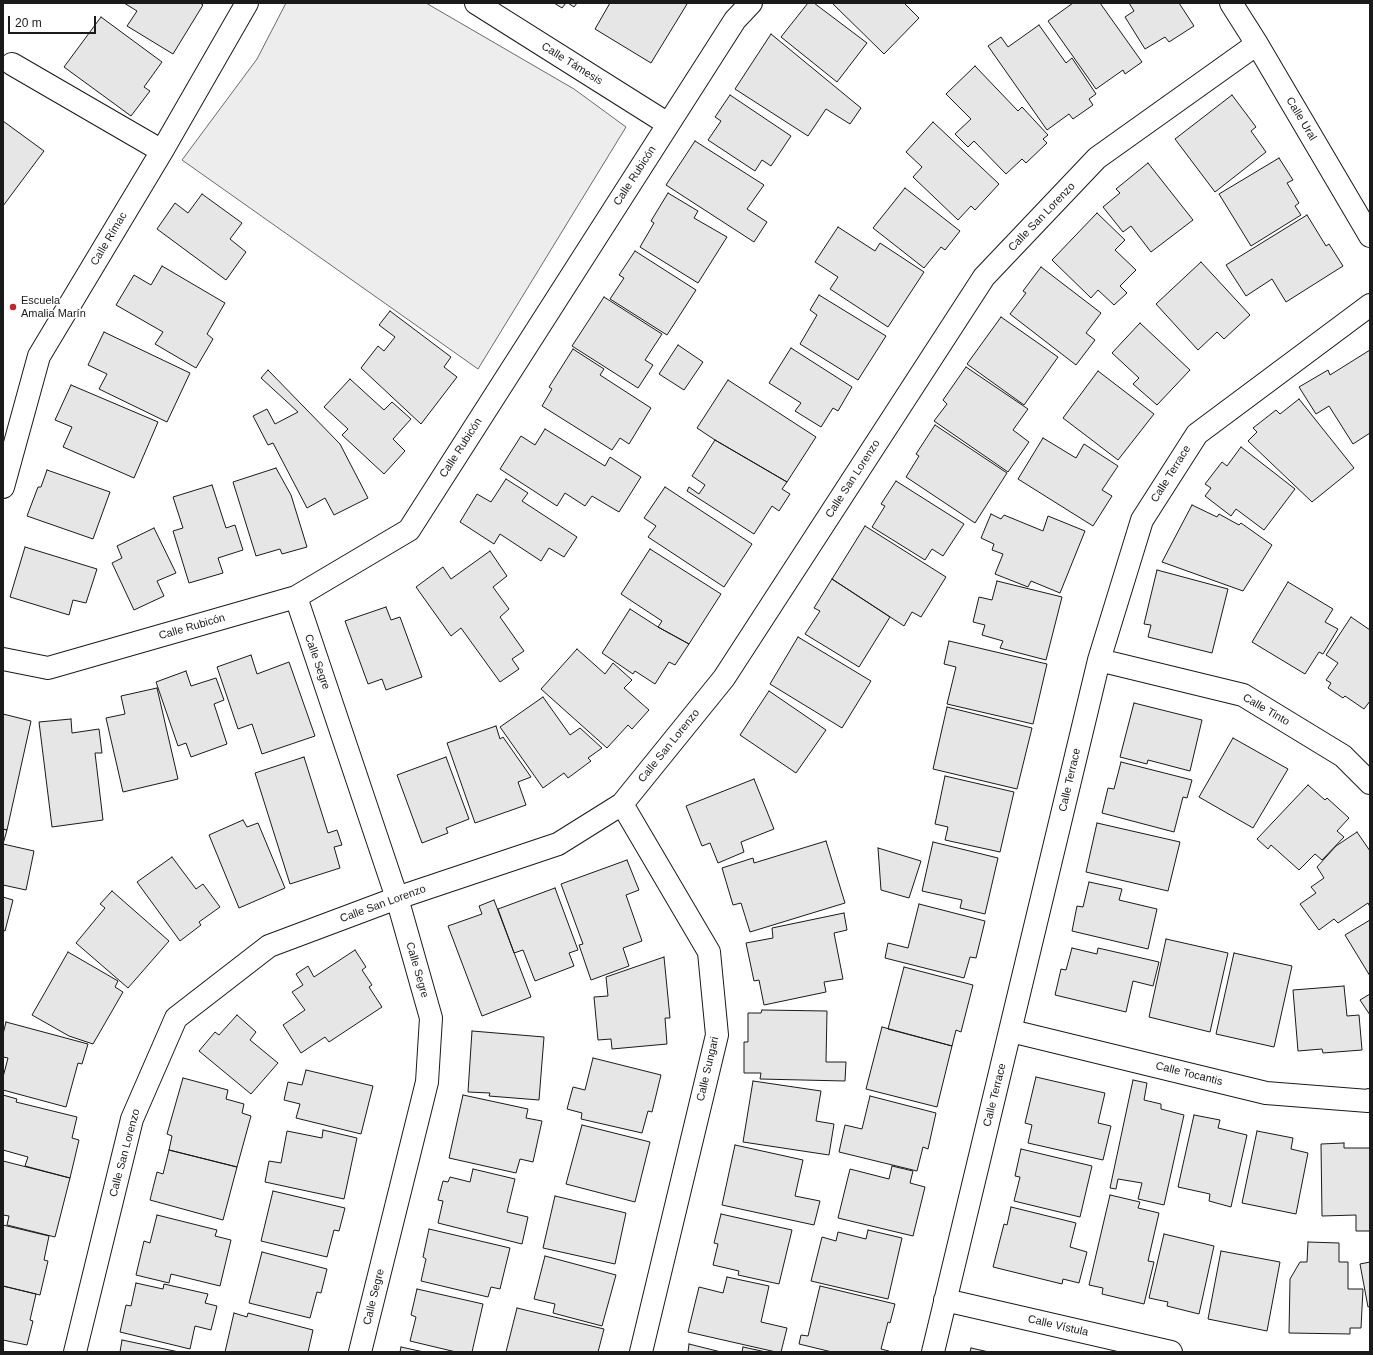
<!DOCTYPE html>
<meta charset="utf-8">
<style>
body{margin:0}
#map{position:relative;width:1373px;height:1355px;overflow:hidden;background:#fff;font-family:Arial,sans-serif}
canvas{display:block}
.frame{position:absolute;inset:0;border:4px solid #1a1a1a;pointer-events:none}
.scale{position:absolute;left:8px;top:16px;width:88px;height:18px;box-sizing:border-box;border:2px solid #1a1a1a;border-top:0;padding-left:5px;font-size:12px;line-height:14px;white-space:nowrap;color:#1a1a1a;-webkit-text-stroke:3px #fff;paint-order:stroke}
</style>
<div id="map">
<canvas width="1373" height="1355"></canvas>
<div class="frame"></div>
<div class="scale">20 m</div>
</div>
<script>
const ctx = document.querySelector('canvas').getContext('2d');
ctx.lineJoin = 'round';
function fillPath(path, color) { ctx.fillStyle = color; ctx.fill(path, 'evenodd'); }
const poly = rows => new Path2D(rows.map(r => 'M' + r).join(''));
function trace(path, color, width, dash) { ctx.strokeStyle = color; ctx.lineWidth = width; ctx.lineCap = dash ? 'butt' : 'round'; ctx.setLineDash(dash || []); ctx.stroke(path); }
function write(font, color, halo, rows, align = 'center') {
  ctx.font = font + ' Arial,sans-serif'; ctx.lineWidth = 3; ctx.setLineDash([]); ctx.textBaseline = 'middle'; ctx.strokeStyle = halo; ctx.fillStyle = color; for (const [text, x, y, turn = 0] of rows) {
    ctx.save(); ctx.translate(x, y); ctx.rotate((+turn || 0) * Math.PI / 180); ctx.textAlign = isNaN(turn) ? turn : align; if (halo) ctx.strokeText(text, 0, 0); ctx.fillText(text, 0, 0); ctx.restore();
  }
}
const built = poly([
 [286,3,426,3,574,89,626,127,478,369,182,160,257,59,286,3]
]);
fillPath(built, '#ededed');
trace(built, '#6a6a6a', 1);
const building = poly([
 [124,3,200,3,203,5,173,54,127,26,137,11,124,3],
 [554,3,566,3,562,8,554,3],
 [568,3,577,3,574,7,568,3],
 [610,3,685,3,687,4,651,63,595,29,610,3],
 [808,3,814,3,867,43,837,82,781,37,808,3],
 [832,3,904,3,919,18,884,54,832,3],
 [1073,3,1100,3,1142,62,1125,74,1123,70,1096,89,1048,21,1073,3],
 [1129,3,1179,3,1194,26,1169,42,1165,37,1145,49,1125,17,1134,11,1129,3],
 [101,17,162,62,144,87,150,91,131,116,64,67,101,17],
 [1039,25,1066,63,1072,58,1096,94,1089,99,1093,105,1073,119,1069,114,1047,130,988,46,1001,37,1008,47,1039,25],
 [771,34,861,108,850,124,826,109,808,136,735,89,771,34],
 [975,66,1018,111,1022,107,1048,135,1043,139,1047,143,1026,163,1022,159,1006,174,974,141,968,147,955,134,971,119,946,94,975,66],
 [730,95,791,136,771,166,762,160,755,171,708,140,721,121,715,117,730,95],
 [1232,95,1256,127,1251,131,1266,152,1215,192,1175,139,1232,95],
 [3,121,44,151,3,206,3,121],
 [933,122,999,184,975,210,971,206,958,220,913,177,922,167,906,152,933,122],
 [695,141,764,185,747,209,767,222,754,242,666,185,695,141],
 [1279,158,1293,180,1287,183,1299,203,1295,206,1301,215,1251,246,1219,194,1279,158],
 [1148,163,1193,220,1151,252,1131,226,1123,232,1103,207,1120,193,1116,189,1148,163],
 [905,188,960,231,945,250,941,247,924,268,873,228,905,188],
 [668,193,698,211,694,218,727,237,698,283,640,247,654,223,651,221,668,193],
 [202,194,242,223,230,239,246,252,226,280,157,229,175,203,188,213,202,194],
 [1097,213,1125,240,1115,250,1136,270,1120,286,1127,293,1114,305,1098,290,1091,298,1052,260,1097,213],
 [1307,215,1326,246,1329,244,1343,266,1286,302,1272,279,1246,296,1226,265,1307,215],
 [838,227,875,251,880,243,924,272,888,327,830,289,838,277,815,262,838,227],
 [635,251,696,290,667,335,610,299,624,278,619,275,635,251],
 [1201,262,1250,315,1224,339,1217,332,1198,350,1156,304,1201,262],
 [162,266,225,303,207,334,213,339,196,368,155,344,163,332,116,305,134,275,151,285,162,266],
 [1041,267,1101,313,1086,333,1095,340,1076,365,1010,314,1026,293,1023,291,1041,267],
 [819,295,886,336,858,380,800,344,817,315,810,310,819,295],
 [604,297,662,334,645,360,653,365,638,388,572,346,604,297],
 [390,311,451,357,444,367,457,377,421,424,361,368,378,346,384,351,395,337,379,325,390,311],
 [1001,317,1058,357,1024,405,967,364,1001,317],
 [1140,323,1190,370,1157,405,1133,384,1139,378,1112,353,1140,323],
 [104,332,190,373,167,422,99,389,107,374,88,365,104,332],
 [678,345,703,362,684,390,659,374,678,345],
 [791,348,852,387,838,411,833,408,821,427,795,411,801,403,769,383,791,348],
 [573,349,604,369,600,375,651,408,629,444,620,438,612,450,542,406,552,389,549,387,573,349],
 [1370,350,1370,433,1353,444,1329,406,1316,414,1299,387,1328,370,1330,375,1370,350],
 [966,367,1028,409,1013,430,1029,442,1008,472,934,421,947,404,943,400,966,367],
 [268,370,340,444,368,498,334,515,325,498,307,508,273,443,268,445,253,416,267,409,275,424,298,412,261,378,268,370],
 [1098,371,1154,414,1118,460,1063,418,1098,371],
 [350,379,384,410,392,402,411,419,393,439,405,451,384,474,342,435,348,429,324,407,350,379],
 [728,380,816,437,787,482,715,440,697,428,728,380],
 [71,385,158,422,134,478,63,447,72,427,55,420,71,385],
 [1299,399,1354,468,1312,502,1248,441,1257,432,1253,428,1276,410,1280,414,1299,399],
 [935,425,1007,473,975,523,906,477,919,456,916,454,935,425],
 [545,429,605,466,610,457,641,477,619,512,592,496,585,506,565,493,557,506,500,469,521,436,535,445,545,429],
 [1043,438,1076,458,1084,444,1118,466,1102,490,1112,496,1093,526,1018,479,1043,438],
 [715,440,787,482,782,489,790,494,779,511,772,506,754,534,687,491,689,487,699,494,705,485,692,476,715,440],
 [1241,447,1295,489,1264,530,1236,509,1231,516,1205,496,1211,488,1205,484,1222,462,1227,466,1241,447],
 [276,468,291,495,307,547,282,554,280,549,256,556,233,482,276,468],
 [47,470,110,492,93,539,27,516,38,487,41,487,47,470],
 [506,479,528,493,522,501,577,537,564,557,549,548,541,561,500,534,494,544,460,522,477,494,491,502,506,479],
 [896,481,964,524,943,556,932,549,925,560,872,527,885,506,881,504,896,481],
 [212,485,226,528,235,525,243,550,218,558,223,573,189,583,173,531,183,528,173,497,212,485],
 [665,487,752,544,724,587,648,537,656,526,644,518,665,487],
 [1192,505,1217,517,1219,514,1239,525,1241,523,1272,545,1243,591,1162,562,1192,505],
 [991,514,1001,519,1004,515,1043,531,1048,516,1085,531,1060,593,1031,581,1028,587,995,574,1003,554,992,550,994,544,981,538,991,514],
 [865,526,946,577,921,617,912,612,904,626,832,579,865,526],
 [154,528,176,573,157,581,164,596,134,610,112,563,122,558,117,546,154,528],
 [25,547,97,569,86,603,73,600,69,615,10,597,25,547],
 [650,549,721,594,689,644,658,627,662,621,621,594,650,549],
 [490,551,507,576,493,587,509,609,500,617,524,651,512,659,519,669,500,682,461,628,451,636,416,587,443,567,451,579,490,551],
 [1157,570,1228,589,1212,653,1148,637,1151,625,1144,624,1157,570],
 [832,579,890,617,859,667,805,634,820,611,814,608,832,579],
 [997,581,1062,597,1046,660,1000,648,1003,641,982,635,985,625,973,622,979,597,992,600,997,581],
 [1288,582,1333,609,1325,622,1338,629,1323,654,1319,652,1305,674,1252,642,1288,582],
 [386,607,391,620,400,617,422,677,386,690,382,679,368,684,345,621,386,607],
 [630,609,658,627,689,644,675,665,669,662,655,684,635,671,633,674,602,653,630,609],
 [1351,617,1370,630,1370,701,1364,709,1345,696,1343,698,1328,688,1331,683,1326,680,1338,663,1326,655,1351,617],
 [798,637,871,681,842,728,770,684,798,637],
 [949,641,1047,664,1033,724,947,704,956,667,944,664,949,641],
 [577,649,605,674,613,663,632,680,624,688,649,710,632,729,628,725,607,748,541,689,577,649],
 [251,655,257,674,289,662,315,736,262,754,252,724,238,729,217,667,251,655],
 [186,671,191,686,216,678,224,700,214,704,227,744,191,757,186,743,178,746,156,682,186,671],
 [157,688,178,779,123,792,106,718,125,714,121,696,157,688],
 [769,691,826,730,796,773,740,735,769,691],
 [543,697,570,735,580,728,602,748,588,758,591,761,568,778,564,773,543,788,500,727,543,697],
 [1134,703,1202,720,1190,771,1148,760,1147,764,1120,757,1134,703],
 [947,707,1032,728,1017,789,933,769,947,707],
 [3,714,31,721,7,830,3,829,3,714],
 [71,719,72,733,99,729,102,753,95,753,103,820,52,827,39,722,71,719],
 [496,726,500,739,503,737,531,777,518,782,526,805,475,823,447,743,496,726],
 [1233,738,1288,769,1253,828,1199,797,1233,738],
 [304,757,328,833,337,830,342,845,334,847,340,868,290,884,255,773,304,757],
 [446,757,469,819,446,828,448,833,422,843,397,775,446,757],
 [1121,762,1192,780,1187,798,1183,797,1174,832,1102,813,1108,788,1114,789,1121,762],
 [945,776,1014,792,1000,852,945,840,948,827,935,824,945,776],
 [754,779,774,829,741,842,744,852,718,863,710,843,702,846,686,806,754,779],
 [1308,785,1325,800,1327,798,1349,818,1337,831,1344,837,1322,860,1315,854,1299,870,1271,845,1268,849,1257,839,1308,785],
 [243,820,247,827,258,823,285,888,239,908,209,835,243,820],
 [1097,823,1180,842,1168,891,1086,872,1097,823],
 [3,829,7,830,3,844,34,851,26,890,3,885,3,829],
 [1357,832,1370,851,1370,907,1368,903,1338,923,1334,919,1319,930,1300,904,1316,893,1311,887,1324,878,1317,867,1336,846,1357,832],
 [826,841,845,903,750,932,741,903,733,905,722,868,753,858,754,863,826,841],
 [933,842,998,858,985,914,960,908,962,900,922,891,933,842],
 [878,848,921,861,909,898,881,890,878,848],
 [172,857,196,889,203,884,220,907,199,922,201,925,180,941,137,882,172,857],
 [627,860,639,890,626,895,642,941,623,948,629,966,591,980,579,945,583,944,561,884,627,860],
 [1089,882,1122,889,1119,900,1157,909,1148,949,1072,931,1077,906,1083,907,1089,882],
 [555,888,578,950,569,953,574,966,535,981,523,950,514,953,498,909,555,888],
 [112,891,169,941,128,988,76,943,105,908,100,904,112,891],
 [3,897,13,900,5,931,3,930,3,897],
 [494,900,531,997,482,1016,448,926,482,914,479,906,494,900],
 [919,904,985,921,976,958,970,957,964,978,885,958,888,943,908,948,919,904],
 [844,913,847,930,834,933,843,979,824,982,826,992,764,1005,759,980,754,981,746,943,773,938,772,928,844,913],
 [1370,920,1370,976,1345,935,1370,920],
 [1166,939,1228,953,1210,1032,1149,1017,1166,939],
 [1072,948,1097,954,1098,948,1159,962,1153,986,1133,981,1126,1012,1055,995,1061,969,1066,970,1072,948],
 [355,950,366,967,362,970,372,985,369,987,382,1007,329,1042,325,1037,301,1053,283,1025,305,1010,292,992,303,985,296,974,308,966,314,977,355,950],
 [68,952,118,981,115,987,123,992,93,1044,69,1036,32,1015,68,952],
 [1234,953,1292,966,1274,1047,1216,1034,1234,953],
 [664,957,670,1018,665,1018,667,1044,612,1049,611,1039,598,1040,594,997,608,996,606,977,664,957],
 [904,967,973,985,961,1032,956,1030,952,1046,888,1029,904,967],
 [1344,986,1347,1016,1359,1015,1362,1050,1323,1053,1322,1049,1298,1051,1293,990,1344,986],
 [1370,994,1370,1015,1360,1000,1370,994],
 [762,1010,827,1011,826,1062,846,1062,845,1081,760,1079,761,1073,744,1073,744,1042,748,1042,748,1013,761,1013,762,1010],
 [237,1015,256,1032,250,1040,278,1063,251,1094,199,1051,215,1032,219,1035,237,1015],
 [6,1022,88,1044,82,1064,78,1063,66,1107,3,1090,3,1077,8,1058,3,1057,3,1034,6,1022],
 [882,1027,952,1046,937,1107,866,1089,882,1027],
 [472,1031,544,1037,539,1100,489,1096,490,1093,468,1092,472,1031],
 [593,1058,661,1075,652,1112,648,1111,642,1133,581,1119,582,1113,567,1109,573,1087,585,1090,593,1058],
 [306,1070,373,1086,361,1134,296,1118,300,1104,284,1100,288,1082,302,1085,306,1070],
 [1036,1077,1105,1093,1098,1123,1111,1126,1103,1160,1028,1143,1032,1125,1025,1123,1036,1077],
 [183,1078,228,1090,226,1099,244,1104,242,1113,251,1116,237,1167,169,1150,172,1136,167,1134,183,1078],
 [1133,1080,1147,1083,1144,1100,1161,1104,1161,1109,1184,1115,1164,1205,1138,1199,1142,1183,1118,1179,1116,1189,1110,1188,1133,1080],
 [753,1081,821,1091,816,1121,834,1124,829,1155,743,1142,753,1081],
 [3,1095,17,1099,16,1102,77,1117,72,1138,79,1140,70,1178,25,1166,28,1157,3,1150,3,1095],
 [463,1095,528,1109,526,1118,542,1121,533,1162,520,1159,516,1173,449,1158,463,1095],
 [870,1096,936,1113,928,1149,923,1147,917,1171,839,1152,845,1125,862,1129,870,1096],
 [1194,1115,1220,1120,1218,1128,1247,1135,1231,1207,1209,1201,1210,1194,1178,1187,1194,1115],
 [582,1125,650,1142,635,1202,566,1184,582,1125],
 [323,1130,357,1138,344,1199,265,1182,269,1161,281,1163,287,1131,322,1138,323,1130],
 [1257,1131,1293,1138,1291,1149,1308,1153,1296,1214,1242,1203,1257,1131],
 [1344,1143,1344,1148,1370,1148,1370,1231,1356,1231,1356,1215,1322,1216,1321,1144,1344,1143],
 [735,1145,803,1160,795,1196,820,1201,814,1225,722,1205,735,1145],
 [1021,1149,1092,1166,1080,1217,1014,1201,1020,1177,1015,1176,1021,1149],
 [169,1150,237,1167,223,1220,150,1200,157,1172,163,1174,169,1150],
 [3,1161,70,1178,55,1237,7,1225,9,1216,3,1215,3,1161],
 [892,1166,913,1171,910,1183,925,1187,913,1236,838,1218,850,1169,889,1179,892,1166],
 [473,1169,515,1179,507,1212,528,1217,522,1244,438,1223,443,1201,438,1200,443,1181,448,1182,450,1177,470,1182,473,1169],
 [273,1191,345,1208,339,1231,334,1230,327,1257,261,1241,273,1191],
 [1110,1195,1140,1202,1138,1208,1159,1213,1148,1261,1154,1262,1144,1304,1102,1294,1103,1288,1089,1285,1110,1195],
 [555,1196,626,1213,615,1264,543,1248,555,1196],
 [1011,1207,1076,1223,1070,1247,1087,1252,1079,1283,1063,1279,1062,1284,993,1267,1004,1224,1007,1225,1011,1207],
 [721,1214,792,1230,779,1284,738,1275,739,1271,713,1265,718,1244,714,1243,721,1214],
 [157,1215,217,1230,215,1236,231,1240,220,1286,171,1274,169,1283,136,1275,144,1241,150,1243,157,1215],
 [3,1225,49,1236,44,1260,48,1261,40,1295,3,1286,3,1225],
 [429,1229,510,1248,500,1289,491,1287,488,1297,421,1281,426,1259,423,1257,429,1229],
 [868,1230,902,1238,888,1299,811,1281,822,1237,836,1241,838,1232,866,1239,868,1230],
 [1164,1234,1214,1246,1199,1314,1167,1306,1168,1302,1149,1298,1164,1234],
 [1308,1242,1339,1243,1339,1262,1348,1262,1348,1289,1363,1289,1361,1328,1350,1328,1350,1334,1289,1333,1290,1279,1300,1262,1307,1262,1308,1242],
 [1221,1251,1280,1262,1267,1331,1208,1319,1221,1251],
 [262,1252,327,1269,321,1293,317,1292,310,1318,249,1303,262,1252],
 [545,1256,616,1275,602,1326,553,1313,555,1304,534,1299,545,1256],
 [1370,1262,1370,1306,1368,1307,1360,1264,1370,1262],
 [727,1277,769,1286,761,1322,787,1328,781,1352,776,1352,688,1332,699,1287,723,1293,727,1277],
 [136,1283,163,1289,164,1284,208,1294,205,1303,217,1306,211,1330,195,1326,190,1349,120,1332,126,1305,131,1306,136,1283],
 [3,1286,36,1294,30,1320,33,1321,27,1345,3,1340,3,1286],
 [820,1286,895,1304,890,1323,888,1322,881,1349,889,1351,889,1352,832,1352,799,1344,801,1335,808,1336,820,1286],
 [417,1289,483,1304,472,1352,456,1352,410,1341,416,1317,411,1315,417,1289],
 [517,1308,604,1329,598,1352,506,1352,517,1308],
 [234,1313,247,1317,248,1313,313,1330,308,1352,225,1352,234,1313],
 [122,1340,179,1352,120,1352,122,1340],
 [689,1344,721,1352,688,1352,689,1344],
 [401,1347,424,1352,400,1352,401,1347],
 [743,1347,766,1352,742,1352,743,1347],
 [971,1348,989,1352,970,1352,971,1348]
]);
fillPath(building, '#e6e6e6');
trace(building, '#1a1a1a', 1);
const minor = poly([
 [476,3,668,124],
 [1231,3,1257,44,1370,236],
 [12,64,162,151],
 [3,487,39,356,162,151,247,3],
 [296,597,397,898,431,1018,427,1082,360,1352],
 [3,659,48,668,296,597,409,530,735,20,751,3],
 [1099,660,1243,695,1343,756,1370,783],
 [622,804,709,952,717,1035,641,1352],
 [1011,1031,1266,1093,1368,1101,1370,1100],
 [945,1300,1171,1352],
 [75,1352,132,1119,176,1018,269,946,397,898,558,844,622,804,724,678,984,277,1097,158,1257,44],
 [933,1352,1099,660,1142,520,1197,434,1370,305]
]);
trace(minor, '#1a1a1a', 24);
trace(minor, '#fff', 22);
for (const [x, y, r, color] of [
 [13,307,4,"#c62828"]
]) { const dot = new Path2D(); dot.arc(x, y, r, 0, 2 * Math.PI); ctx.fillStyle = color; ctx.fill(dot); trace(dot, '#fff', 1.5); }
write('11px', '#1a1a1a', '#fff', [
 ["Calle Támesis",572,64,32],
 ["Calle Ural",1301,119,59],
 ["Calle Rubicón",635,176,-57],
 ["Calle San Lorenzo",1042,217,-46],
 ["Calle Rímac",109,239,-59],
 ["Calle Rubicón",461,448,-57],
 ["Calle Terrace",1171,474,-58],
 ["Calle San Lorenzo",853,479,-57],
 ["Calle Rubicón",192,627,-16],
 ["Calle Segre",317,662,71],
 ["Calle Tinto",1266,710,30],
 ["Calle San Lorenzo",669,746,-51],
 ["Calle Terrace",1070,780,-77],
 ["Calle San Lorenzo",383,904,-20],
 ["Calle Segre",417,970,74],
 ["Calle Sungari",708,1069,-77],
 ["Calle Tocantis",1189,1074,14],
 ["Calle Terrace",995,1095,-76],
 ["Calle San Lorenzo",125,1153,-75],
 ["Calle Segre",374,1297,-76],
 ["Calle Vístula",1058,1326,13]
]);
write('11px', '#1a1a1a', '#fff', [
 ["Escuela",21,301],
 ["Amalia Marín",21,314]
], 'left');
</script>
